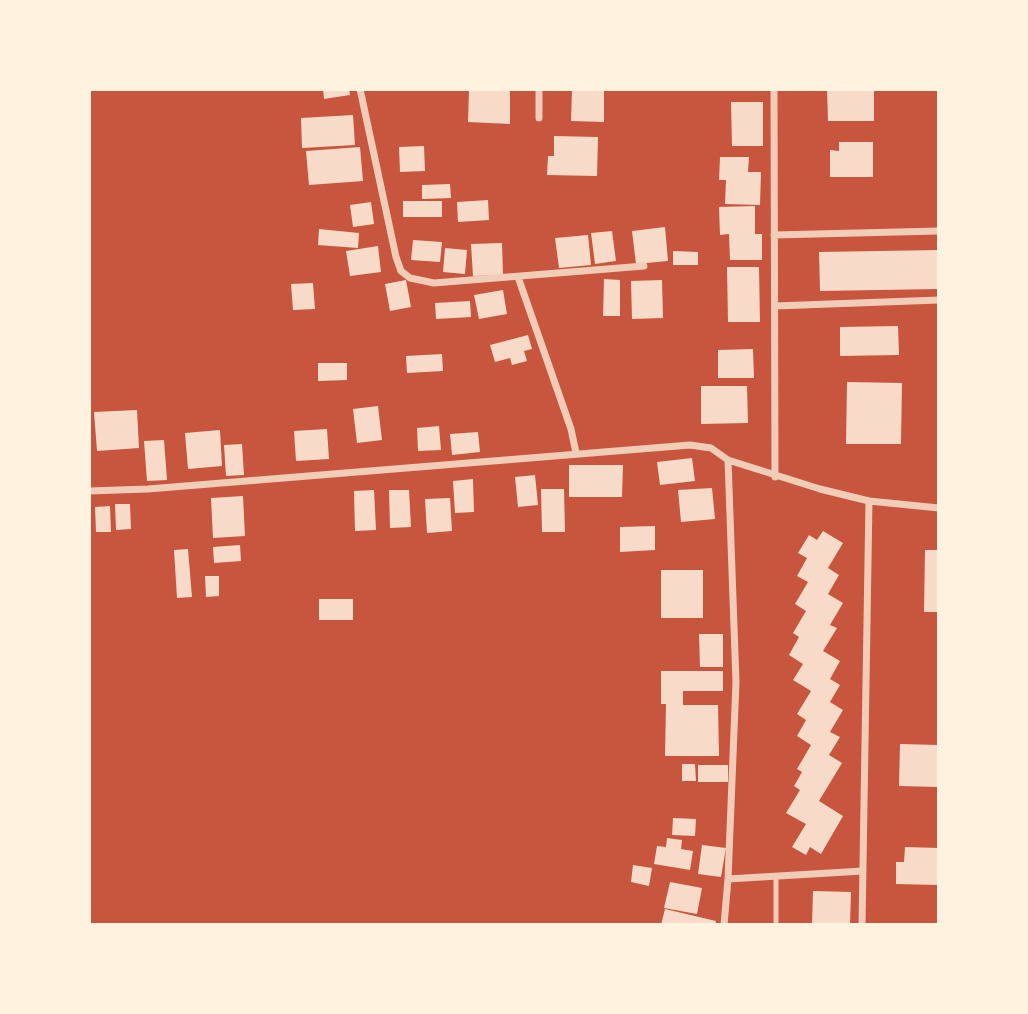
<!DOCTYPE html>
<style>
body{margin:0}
#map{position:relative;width:1028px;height:1014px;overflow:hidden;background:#c8553d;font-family:"PT Sans Narrow",sans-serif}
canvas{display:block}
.frame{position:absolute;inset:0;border:91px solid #fff3e0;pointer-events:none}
</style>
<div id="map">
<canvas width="1028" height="1014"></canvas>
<div class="frame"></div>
</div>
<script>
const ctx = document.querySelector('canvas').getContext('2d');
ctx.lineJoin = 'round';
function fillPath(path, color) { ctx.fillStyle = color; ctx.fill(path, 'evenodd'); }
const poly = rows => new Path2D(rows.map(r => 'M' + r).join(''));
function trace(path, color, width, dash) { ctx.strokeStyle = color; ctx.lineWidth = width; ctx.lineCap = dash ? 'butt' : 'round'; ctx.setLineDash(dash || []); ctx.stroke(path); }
fillPath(poly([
 [323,89,349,89,350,95,324,99],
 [469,89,510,89,510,124,468,122],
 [572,89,604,89,604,122,571,121],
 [827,89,874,89,874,121,828,121],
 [731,102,763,102,763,146,732,146],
 [353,115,355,145,302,148,301,118],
 [554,136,598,137,597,176,547,175,548,156,554,156],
 [839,142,873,142,873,177,830,177,830,150,839,151],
 [424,146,425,171,400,172,399,147],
 [360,147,363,181,309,185,306,151],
 [720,157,749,157,748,172,761,172,760,205,725,204,726,180,719,180],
 [450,184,451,198,422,199,422,185],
 [488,200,489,220,458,222,457,202],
 [403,201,442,201,442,217,403,217],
 [371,202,374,224,353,227,350,205],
 [755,206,755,234,762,234,762,260,730,260,729,234,720,235,719,207],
 [665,227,668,261,636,264,632,231],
 [319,229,359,233,358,248,318,245],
 [612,231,616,261,595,264,591,233],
 [588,235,591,265,559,268,555,238],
 [413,240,442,242,440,262,411,260],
 [502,243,503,275,473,276,471,244],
 [378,246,381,272,350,276,346,251],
 [445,248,467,250,465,274,443,272],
 [939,250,939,289,820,291,819,252],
 [673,251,698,252,698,265,673,265],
 [727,267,759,267,760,322,728,322],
 [604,279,620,280,620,316,603,316],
 [406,280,411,307,390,311,385,284],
 [662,280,663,318,632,319,631,281],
 [313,283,315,309,293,310,291,284],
 [503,290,507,314,479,319,474,295],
 [470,301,471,317,436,319,435,303],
 [898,326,899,355,840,356,840,327],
 [528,335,532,349,524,351,527,361,512,365,510,358,495,362,490,345],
 [753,349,754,378,718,378,718,350],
 [442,354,443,371,407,373,406,356],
 [318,363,347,363,347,380,318,381],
 [847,382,902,383,901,444,846,444],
 [701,386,747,386,748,423,701,424],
 [378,406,382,440,357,443,353,409],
 [137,410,139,448,97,451,94,412],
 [439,426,441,450,418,451,417,428],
 [327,429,329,459,296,461,294,431],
 [220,430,222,466,188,469,185,433],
 [478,432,480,452,452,455,450,434],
 [164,440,167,480,147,481,144,441],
 [242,444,244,475,226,476,224,445],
 [692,458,695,481,660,485,657,462],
 [569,465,623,465,622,497,569,497],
 [535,475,538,505,518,507,515,477],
 [473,479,474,512,455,513,453,481],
 [712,488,715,519,681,522,678,490],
 [541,489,564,489,565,532,542,532],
 [374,490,376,530,355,531,354,491],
 [389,490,409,490,411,527,390,528],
 [243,496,245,536,213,538,211,498],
 [450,498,452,531,427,533,425,499],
 [115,504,130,504,131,529,116,530],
 [110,506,111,532,96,532,95,507],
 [655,526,655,550,620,552,620,527],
 [823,531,843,543,828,568,839,575,828,594,843,603,830,625,837,628,823,651,840,661,830,679,840,685,830,702,843,710,830,732,840,737,829,755,842,763,819,801,843,816,821,854,810,847,806,855,792,847,806,824,786,813,800,790,794,786,802,772,797,769,811,745,797,736,806,720,797,714,811,691,793,680,803,664,789,655,799,637,793,633,806,611,795,604,808,582,797,576,807,558,798,553,809,535,817,540],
 [240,545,241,561,214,563,213,547],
 [188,549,192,597,177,598,174,550],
 [925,550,939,550,939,612,924,612],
 [661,570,703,570,703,618,661,618],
 [205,576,219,576,219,596,206,597],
 [319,599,353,599,353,620,319,620],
 [699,634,723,634,723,667,700,667],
 [661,671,723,671,723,691,683,691,683,705,718,705,719,756,665,756,666,704,661,704],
 [900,744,939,745,939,787,899,786],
 [682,764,695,764,696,781,682,781],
 [698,765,728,765,728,782,698,782],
 [673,818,696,819,695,836,672,835],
 [667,838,682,840,681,849,693,851,690,870,654,864,657,846,666,847],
 [702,845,726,848,721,877,698,874],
 [905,847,939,848,939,885,896,884,896,862,904,862],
 [633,865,652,868,649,886,631,882],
 [670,882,702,888,697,914,664,908],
 [813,891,851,892,850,925,812,925],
 [665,909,716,921,715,925,661,925]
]), '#f7dbc8');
trace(poly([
 [776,876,776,925]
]), '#f1ccb7', 5);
trace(poly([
 [360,89,396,257,401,271,410,278,434,283,644,266],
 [539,89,539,118],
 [774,89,775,477],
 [774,235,939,231],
 [518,277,571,429,576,453],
 [775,306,939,300],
 [89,491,148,489,690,445,711,448,728,460,820,489,869,501,939,508],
 [728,879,863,871],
 [724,925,728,879,736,682,728,460],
 [862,925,869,501]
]), '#f1ccb7', 7);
</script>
